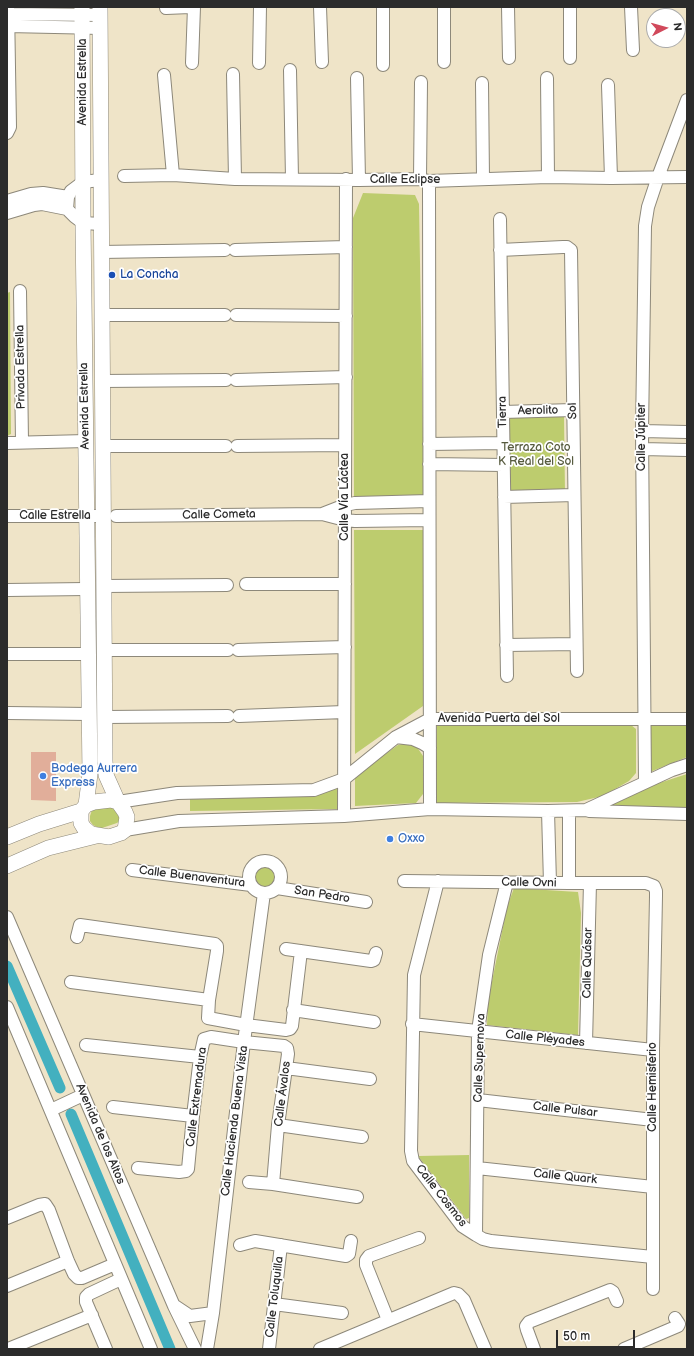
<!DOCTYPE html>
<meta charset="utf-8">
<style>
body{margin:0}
#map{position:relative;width:694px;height:1356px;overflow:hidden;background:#efe4c8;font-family:"Balsamiq Sans",sans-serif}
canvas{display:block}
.frame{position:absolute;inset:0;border:8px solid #2b2b2b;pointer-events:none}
.north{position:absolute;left:646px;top:8px;width:40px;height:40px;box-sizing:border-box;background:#fff;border:1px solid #aaa;border-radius:50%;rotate:84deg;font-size:11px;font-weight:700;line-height:16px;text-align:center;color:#2b2b2b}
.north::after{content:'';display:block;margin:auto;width:14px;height:18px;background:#d1495b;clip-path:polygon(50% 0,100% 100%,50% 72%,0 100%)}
.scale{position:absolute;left:556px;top:1330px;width:79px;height:18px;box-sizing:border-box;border:2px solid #2b2b2b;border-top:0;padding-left:5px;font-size:12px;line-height:14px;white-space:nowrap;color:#2b2b2b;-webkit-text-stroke:3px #fff;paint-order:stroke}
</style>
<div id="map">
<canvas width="694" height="1356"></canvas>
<div class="frame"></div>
<div class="north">N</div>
<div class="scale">50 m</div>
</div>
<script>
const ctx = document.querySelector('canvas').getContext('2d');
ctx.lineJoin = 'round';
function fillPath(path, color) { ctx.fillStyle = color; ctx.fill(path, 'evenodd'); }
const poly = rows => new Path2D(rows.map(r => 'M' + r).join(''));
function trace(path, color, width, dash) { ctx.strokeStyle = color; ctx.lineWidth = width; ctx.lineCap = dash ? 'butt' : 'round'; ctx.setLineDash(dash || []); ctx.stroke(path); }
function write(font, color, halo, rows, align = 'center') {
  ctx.font = font + ' "Balsamiq Sans",sans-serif'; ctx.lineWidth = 3.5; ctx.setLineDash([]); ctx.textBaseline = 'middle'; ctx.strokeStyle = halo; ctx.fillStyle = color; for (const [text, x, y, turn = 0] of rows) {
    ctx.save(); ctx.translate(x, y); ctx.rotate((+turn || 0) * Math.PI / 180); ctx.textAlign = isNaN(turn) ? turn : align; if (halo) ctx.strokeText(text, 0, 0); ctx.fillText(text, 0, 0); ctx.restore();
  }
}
fillPath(poly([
 [363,193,415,195,419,204,424,496,354,497,353,218],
 [10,292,11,434,7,436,7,293],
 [564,415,565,494,508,494,507,416],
 [354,530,423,530,423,706,355,754],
 [437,725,631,725,636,729,636,773,629,781,603,796,577,802,435,803],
 [651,725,687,726,687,757,650,772],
 [407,743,417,747,423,756,423,794,416,803,355,806,355,776,398,745],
 [687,774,687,811,606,808,653,785],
 [339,784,339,809,190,811,190,798],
 [112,804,121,820,117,823,102,828,97,827,93,825,90,821,90,816,92,810],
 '254 877a11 11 0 1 1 22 0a11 11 0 1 1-22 0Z',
 [514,888,578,892,581,913,578,1035,487,1025,488,1001,507,907],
 [469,1155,469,1218,466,1219,418,1156]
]), '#bdcc6e');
trace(poly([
 [7,966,60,1088],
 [71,1114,170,1349]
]), '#43b0bf', 11);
fillPath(poly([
 [31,752,56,752,56,801,31,800]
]), '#e1ae9a');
const minor = poly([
 [320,7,322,62],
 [444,7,444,62],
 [508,7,509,58],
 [631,7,633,50],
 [166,8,190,7],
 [8,14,100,15],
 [8,26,101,28],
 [570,58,570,7],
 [192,63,194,7],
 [259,63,260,7],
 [383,65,383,7],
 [290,70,292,179],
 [233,74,235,179],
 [164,75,173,175],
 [357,78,359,180],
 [547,78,548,177],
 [482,83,483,179],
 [608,85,611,178],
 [7,133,10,127,8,7],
 [124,176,173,175,235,179,359,180,420,179,429,181,548,177,611,178,687,177],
 [420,179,421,82],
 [100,180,83,182,71,191,68,197,67,209,75,217,83,223,101,224],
 [429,181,430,809],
 [7,201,31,194,43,193,68,197],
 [7,213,34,205,42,204,67,209],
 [500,219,507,676],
 [235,250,346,247],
 [500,250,563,247,567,247,571,250,577,671],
 [101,252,225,250],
 [20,291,22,442],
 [102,315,225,315],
 [236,315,346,316],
 [236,380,346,377],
 [102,381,226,380],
 [503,412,573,410],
 [642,431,687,432],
 [7,443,86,441],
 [429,444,503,443],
 [103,446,226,446],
 [237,446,345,445],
 [642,449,687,450],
 [429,464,504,465],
 [504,497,574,495],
 [322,514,345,505,355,503,429,501],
 [7,516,103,516],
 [116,516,322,514,345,520,355,521,429,520],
 [246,584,345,584],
 [104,586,227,585],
 [7,590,86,589],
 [506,645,576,644],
 [104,650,228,650],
 [238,650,345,647],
 [7,654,88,654],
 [7,713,88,714],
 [239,716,344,712],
 [105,717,228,716],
 [396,737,413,739,422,743,430,748],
 [645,782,642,431,645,226,648,207,658,177,687,100],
 [118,802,177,793,314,790,344,779,396,737,430,719,687,719],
 [548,811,550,883],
 [589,811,687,814],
 [344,816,346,179],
 [125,830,179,821,344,816,430,809,548,811,586,810,672,770,687,765],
 '249 877a16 16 0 1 1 32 0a16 16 0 1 1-32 0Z',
 [132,870,251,885],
 [404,881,569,883,646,883,654,886,656,891,656,896,653,1050,653,1289],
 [438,881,414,975,411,1151,413,1161,462,1226,476,1235,483,1239,491,1241,653,1257],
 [569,883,569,811],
 [277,888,366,902],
 [7,917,174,1306,195,1349],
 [77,937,80,925,215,944,217,946,217,951,209,1000,208,1018,246,1025,286,1030,290,1029,292,1026,301,951],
 [286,949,371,961,374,960,376,953],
 [71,982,209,1000],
 [7,1007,151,1349],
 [293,1010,374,1022],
 [412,1024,653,1050],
 [586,1043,590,883],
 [86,1045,200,1057],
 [286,1068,370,1079],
 [478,1100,653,1120],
 [113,1107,193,1116],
 [51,1110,83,1095],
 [278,1125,362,1137],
 [138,1168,179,1172,186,1171,188,1169,193,1116,200,1057,204,1039,211,1037,244,1042,284,1046,287,1048,288,1054,278,1125,273,1184],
 [477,1168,653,1187],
 [249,1182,273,1184,357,1197],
 [7,1218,39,1205,45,1204,49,1210,68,1261,74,1274,78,1278,82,1278,115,1264],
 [476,1235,478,1031,489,955,507,882],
 [240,1245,255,1241,346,1256,349,1254,351,1241],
 [7,1286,68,1261],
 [274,1304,342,1313],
 [175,1306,190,1316,213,1313],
 [388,1320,366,1265,366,1260,369,1256,419,1238],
 [8,1349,92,1315],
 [106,1349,86,1302,86,1297,89,1294,121,1279],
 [207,1349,213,1313,244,1042,264,893],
 [269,1349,281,1245],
 [320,1349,454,1293,458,1294,464,1300,485,1349],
 [534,1349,527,1330,526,1326,529,1322,610,1290,613,1292,617,1301],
 [624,1349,678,1326,679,1324,675,1318]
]);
const major = poly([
 [82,7,83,223,90,774,86,805],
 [100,7,105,761,106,775,118,802],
 [111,800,118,802,125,812,127,817,125,830,121,833,109,837,91,834,84,828,81,823,81,811,86,805,94,802,111,800],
 [7,837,39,824,81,811],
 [7,866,48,848,96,836]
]);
trace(minor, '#8d887a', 14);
trace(major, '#8d887a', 16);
trace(minor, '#fff', 12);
trace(major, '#fff', 15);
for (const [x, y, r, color] of [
 [112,275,4,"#1a4fb4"],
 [43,776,4,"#3f7fe0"],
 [390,839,4,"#3f7fe0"]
]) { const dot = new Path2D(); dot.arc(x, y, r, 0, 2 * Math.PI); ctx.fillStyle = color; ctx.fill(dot); trace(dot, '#fff', 1.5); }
write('12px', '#2b2b2b', '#fff', [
 ["Avenida Estrella",83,82,-90],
 ["Calle Eclipse",405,180],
 ["Privada Estrella",21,367,-91],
 ["Avenida Estrella",85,406,-91],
 ["Aerolito",538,411,-1],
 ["Sol",573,411,-91],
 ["Tierra",503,412,-91],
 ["Calle Júpiter",642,437,-90],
 ["Calle Vía Láctea",345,497,-90],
 ["Calle Cometa",219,515,-1],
 ["Calle Estrella",55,516],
 ["Avenida Puerta del Sol",499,719],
 ["Calle Buenaventura",192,877,7],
 ["Calle Ovni",529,883,1],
 ["San Pedro",322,895,9],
 ["Calle Quásar",588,963,-89],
 ["Calle Pléyades",545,1039,6],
 ["Calle Supernova",480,1058,-88],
 ["Calle Hemisferio",653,1087,-90],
 ["Calle Ávalos",283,1094,-83],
 ["Calle Extremadura",197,1097,-83],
 ["Calle Pulsar",565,1110,6],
 ["Calle Hacienda Buena Vista",235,1121,-83],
 ["Avenida de los Altos",100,1134,67],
 ["Calle Quark",565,1177,6],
 ["Calle Cosmos",441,1196,52],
 ["Calle Toluquilla",275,1297,-83]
]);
write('12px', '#164399', '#fff', [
 ["La Concha",120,275]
], 'left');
write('12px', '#575b3f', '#fff', [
 ["Terraza Coto",536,448],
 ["K Real del Sol",536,462]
]);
write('12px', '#366cbe', '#fff', [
 ["Bodega Aurrera",51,769],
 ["Express",51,783],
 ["Oxxo",398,839]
], 'left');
</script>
